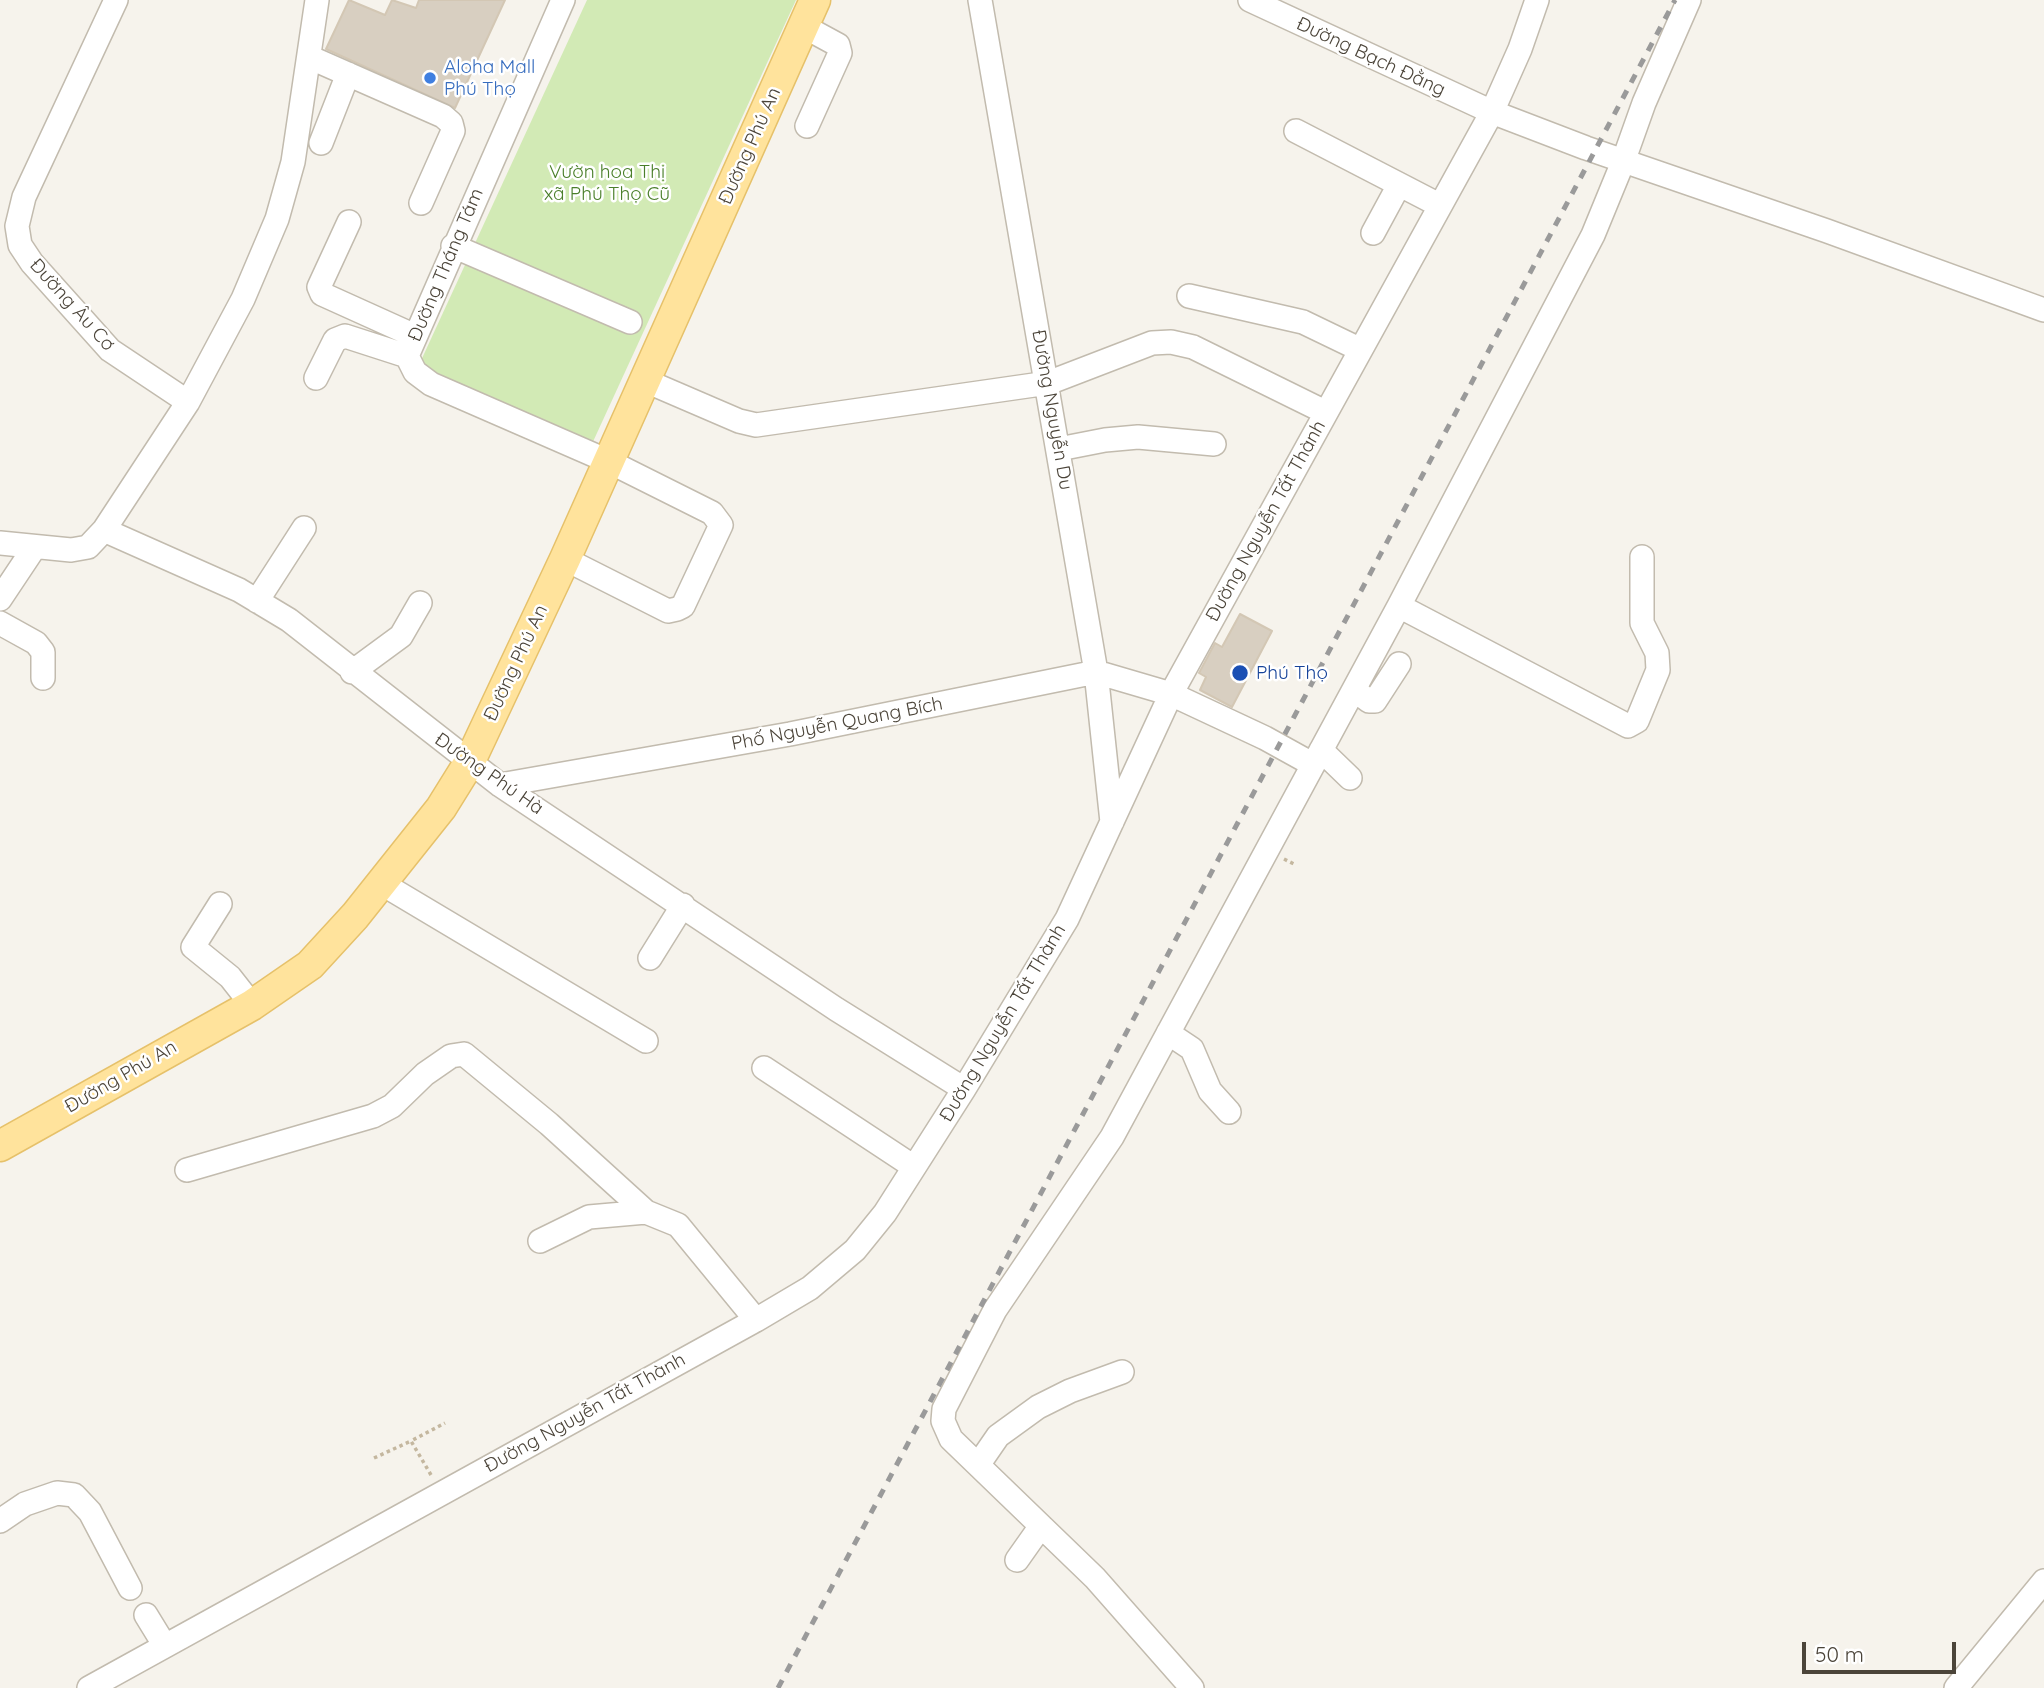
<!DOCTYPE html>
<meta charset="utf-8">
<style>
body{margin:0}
#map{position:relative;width:2044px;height:1688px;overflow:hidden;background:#f6f3ec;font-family:Quicksand,sans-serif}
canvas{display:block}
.scale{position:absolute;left:1802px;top:1642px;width:154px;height:32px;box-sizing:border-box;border:4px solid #4b4439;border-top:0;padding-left:9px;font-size:21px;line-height:24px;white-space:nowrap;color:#4b4439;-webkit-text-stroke:5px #fff;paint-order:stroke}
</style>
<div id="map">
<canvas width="2044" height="1688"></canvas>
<div class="scale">50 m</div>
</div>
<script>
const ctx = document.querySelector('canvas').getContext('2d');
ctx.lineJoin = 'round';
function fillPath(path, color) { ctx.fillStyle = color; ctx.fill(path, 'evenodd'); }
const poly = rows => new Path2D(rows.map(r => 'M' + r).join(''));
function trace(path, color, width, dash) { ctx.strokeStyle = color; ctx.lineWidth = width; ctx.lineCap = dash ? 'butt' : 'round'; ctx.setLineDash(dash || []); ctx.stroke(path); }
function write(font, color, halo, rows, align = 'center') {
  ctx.font = font + ' Quicksand,sans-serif'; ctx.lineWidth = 5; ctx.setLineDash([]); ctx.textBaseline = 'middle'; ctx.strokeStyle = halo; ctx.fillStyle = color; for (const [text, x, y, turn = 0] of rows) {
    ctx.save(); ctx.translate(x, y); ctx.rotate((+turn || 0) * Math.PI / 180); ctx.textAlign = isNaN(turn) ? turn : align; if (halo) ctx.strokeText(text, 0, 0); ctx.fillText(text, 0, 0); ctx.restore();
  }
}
fillPath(poly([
 [587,0,796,0,591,446,418,367]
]), '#d2eab5');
const building = poly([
 [349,0,385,15,392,0,416,8,419,0,505,0,455,108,326,49,349,0],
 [1240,614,1272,631,1232,707,1200,690,1206,677,1199,673,1215,643,1222,647,1240,614]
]);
fillPath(building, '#d8cfc1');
trace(building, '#d3c7b4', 2);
const minor = poly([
 [116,0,24,197,17,226,20,245,32,263,110,350,188,402],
 [563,0,407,356,415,372,431,384,610,462,712,513,721,525,683,606,677,609,668,611,565,559],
 [980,0,1096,672,1112,822],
 [1250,0,1492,112,1586,148,1827,231,2044,310],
 [803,26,838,45,840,53,807,126],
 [309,57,443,116,451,123,453,131,421,203],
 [1296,131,1439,205],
 [321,143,348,74],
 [349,222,319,287,322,294,415,336],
 [1373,233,1399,185],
 [453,246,630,322],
 [1189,296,1303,322,1359,349],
 [316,378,335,340,345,336,407,356],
 [646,381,739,421,756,425,1048,383,1152,343,1171,342,1193,347,1325,412],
 [1059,449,1105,440,1138,437,1214,444],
 [104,530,188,402,243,299,277,219,293,162,317,0],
 [0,543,71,550,88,547,104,530,239,590,289,620,500,785,836,1009,964,1089],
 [0,599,34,548],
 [257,601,304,528],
 [1399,606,1628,726,1637,721,1658,670,1657,653,1642,623,1642,557],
 [0,623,36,643,43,652,43,678],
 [352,672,401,636,420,603],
 [1354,690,1369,701,1375,701,1399,664],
 [1321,750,1350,778],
 [500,785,790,734,1096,672,1171,694,1265,738,1312,764],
 [381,883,646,1041],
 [220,904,193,947,230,977,252,1005],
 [650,958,683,905],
 [1168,1033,1192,1049,1210,1091,1229,1112],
 [764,1068,914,1167],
 [187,1170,373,1116,392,1106,425,1074,451,1056,464,1054,549,1124,646,1212,678,1225,756,1320],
 [540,1241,589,1217,646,1212],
 [978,1465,998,1436,1038,1407,1070,1391,1122,1372],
 [0,1521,25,1504,57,1493,74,1495,90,1512,130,1588],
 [1017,1560,1041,1526],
 [146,1615,165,1646],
 [89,1688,756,1320,810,1288,855,1250,885,1213,964,1089,1067,919,1171,694,1492,112,1520,49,1537,0],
 [1192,1688,1095,1578,951,1439,943,1421,944,1409,995,1310,1112,1137,1399,606,1593,235,1623,162,1644,103,1689,0],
 [1956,1688,2044,1581]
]);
const major = poly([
 [0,1146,252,1005,310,965,355,916,441,808,469,763,565,559,815,0]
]);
trace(minor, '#c2bbae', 26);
trace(major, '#e6c16a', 33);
trace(poly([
 [1284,859,1296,865],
 [374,1458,411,1441],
 [431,1475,411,1441,445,1423]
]), '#c4b79f', 3.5, [3.5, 3.5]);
trace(minor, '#fff', 23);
trace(major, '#ffe39c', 30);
trace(poly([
 [778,1688,1675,0]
]), '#9a9a9a', 5, [9, 9]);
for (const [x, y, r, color] of [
 [430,78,7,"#3f7fe0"],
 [1240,673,9,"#1a4fb4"]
]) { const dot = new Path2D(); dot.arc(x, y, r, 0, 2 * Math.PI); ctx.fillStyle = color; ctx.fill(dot); trace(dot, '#fff', 2.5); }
write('19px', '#4b4439', '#fff', [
 ["Đường Bạch Đằng",1371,57,25],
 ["Đường Phú An",750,146,-66],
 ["Đường Tháng Tám",446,265,-67],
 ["Đường Âu Cơ",72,305,48],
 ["Đường Nguyễn Du",1052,410,80],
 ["Đường Nguyễn Tất Thành",1266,521,-61],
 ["Đường Phú An",516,663,-65],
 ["Phố Nguyễn Quang Bích",837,724,-11],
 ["Đường Phú Hà",489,774,35],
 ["Đường Nguyễn Tất Thành",1003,1023,-59],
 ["Đường Phú An",121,1077,-30],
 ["Đường Nguyễn Tất Thành",585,1413,-29]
]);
write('19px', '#366cbe', '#fff', [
 ["Aloha Mall",444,67],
 ["Phú Thọ",444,89]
], 'left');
write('19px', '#4a7f2a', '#fff', [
 ["Vườn hoa Thị",607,172],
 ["xã Phú Thọ Cũ",607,194]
]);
write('19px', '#164399', '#fff', [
 ["Phú Thọ",1256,673]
], 'left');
</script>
